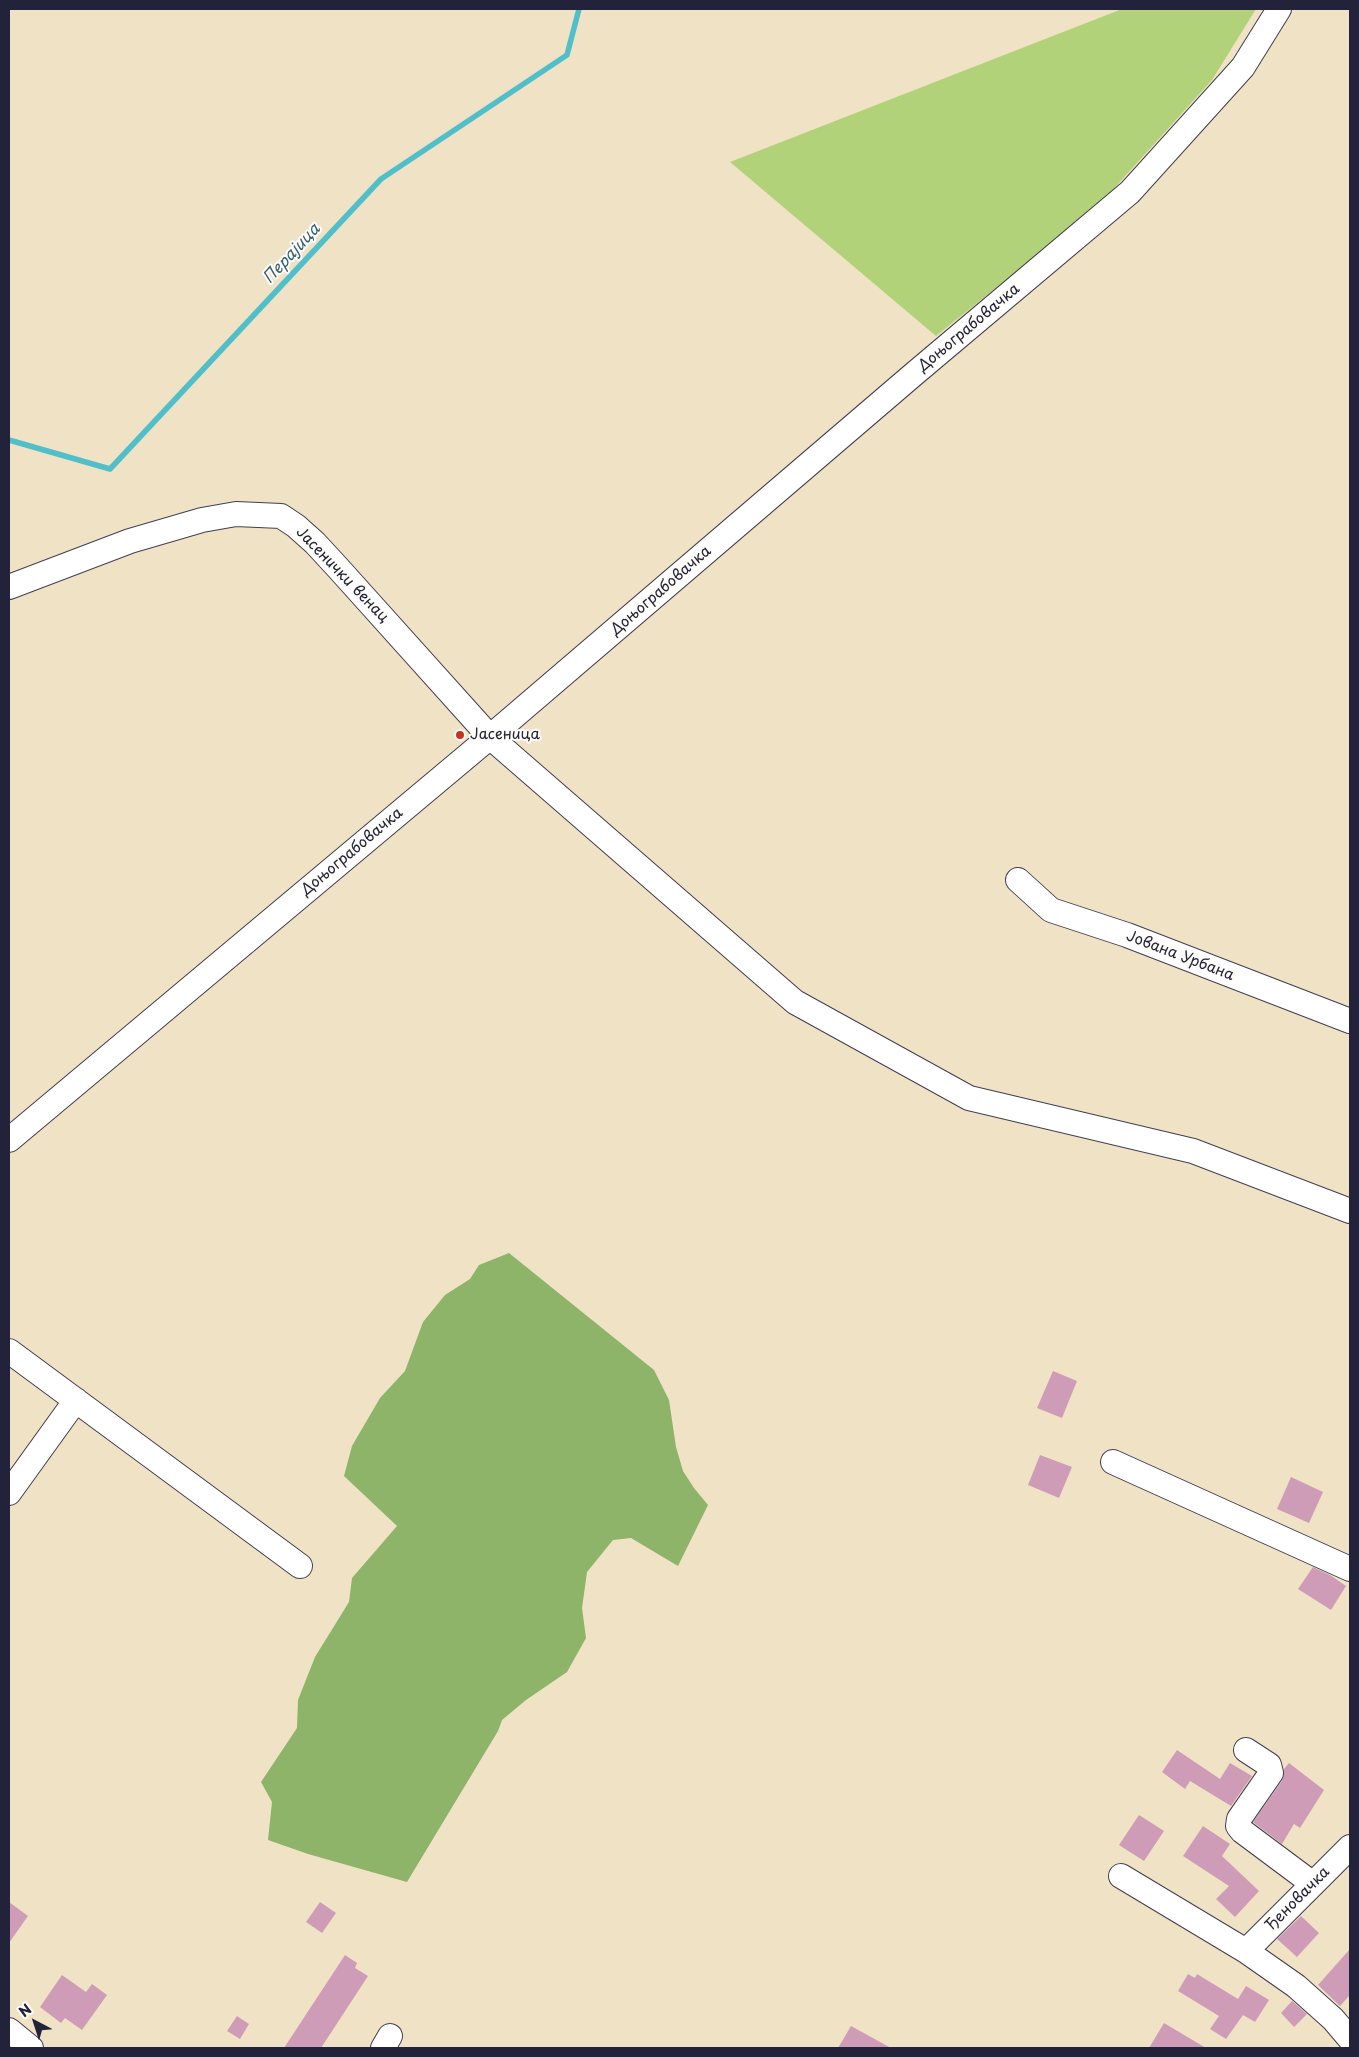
<!DOCTYPE html>
<meta charset="utf-8">
<style>
body{margin:0}
#map{position:relative;width:1359px;height:2057px;overflow:hidden;background:#f0e2c5;font-family:"Playpen Sans",sans-serif}
canvas{display:block}
.frame{position:absolute;inset:0;border:10px solid #22223b;pointer-events:none}
.north{position:absolute;left:10px;top:1997px;width:50px;height:50px;-webkit-text-stroke:4px #fdfcf7;paint-order:stroke;rotate:320deg;font-size:14px;font-weight:700;line-height:20px;text-align:center;color:#22223b}
.north::after{content:'';display:block;margin:auto;width:18px;height:22px;background:#22223b;clip-path:polygon(50% 0,100% 100%,50% 72%,0 100%)}
</style>
<div id="map">
<canvas width="1359" height="2057"></canvas>
<div class="frame"></div>
<div class="north">N</div>
</div>
<script>
const ctx = document.querySelector('canvas').getContext('2d');
ctx.lineJoin = 'round';
function fillPath(path, color) { ctx.fillStyle = color; ctx.fill(path, 'evenodd'); }
const poly = rows => new Path2D(rows.map(r => 'M' + r).join(''));
function trace(path, color, width, dash) { ctx.strokeStyle = color; ctx.lineWidth = width; ctx.lineCap = dash ? 'butt' : 'round'; ctx.setLineDash(dash || []); ctx.stroke(path); }
function write(font, color, halo, rows, align = 'center') {
  ctx.font = font + ' "Playpen Sans",sans-serif'; ctx.lineWidth = 4; ctx.setLineDash([]); ctx.textBaseline = 'middle'; ctx.strokeStyle = halo; ctx.fillStyle = color; for (const [text, x, y, turn = 0] of rows) {
    ctx.save(); ctx.translate(x, y); ctx.rotate((+turn || 0) * Math.PI / 180); ctx.textAlign = isNaN(turn) ? turn : align; if (halo) ctx.strokeText(text, 0, 0); ctx.fillText(text, 0, 0); ctx.restore();
  }
}
fillPath(poly([
 [1122,9,1256,9,1212,80,1099,205,936,336,730,162]
]), '#b2d279');
fillPath(poly([
 [509,1253,654,1370,669,1400,676,1447,683,1471,694,1488,708,1505,678,1566,631,1538,613,1540,587,1572,582,1608,586,1638,567,1672,526,1700,502,1720,498,1731,407,1882,308,1854,268,1840,272,1802,261,1782,297,1728,298,1700,315,1657,349,1602,352,1578,397,1526,344,1476,352,1446,380,1398,405,1371,423,1322,445,1295,470,1279,479,1265]
]), '#8db469');
trace(poly([
 [9,440,110,469,381,179,567,55,579,9]
]), '#51bfc9', 5.5);
fillPath(poly([
 [1053,1371,1077,1381,1062,1418,1037,1408],
 [1040,1455,1072,1467,1059,1498,1028,1485],
 [1291,1477,1323,1492,1309,1523,1277,1509],
 [1313,1567,1330,1575,1346,1586,1331,1610,1298,1589],
 [1177,1750,1220,1779,1230,1763,1252,1776,1231,1806,1190,1781,1185,1789,1162,1772],
 [1289,1763,1324,1790,1300,1828,1294,1824,1282,1844,1253,1822,1282,1781,1284,1769],
 [1139,1815,1164,1831,1144,1861,1119,1845],
 [1203,1826,1230,1844,1222,1856,1259,1891,1235,1917,1216,1899,1229,1886,1183,1856],
 [9,1902,28,1916,9,1943],
 [320,1902,336,1913,322,1933,306,1922],
 [1301,1916,1319,1933,1297,1957,1277,1939],
 [1350,1949,1350,1995,1340,2006,1318,1985],
 [345,1955,357,1963,355,1968,368,1976,321,2048,284,2048],
 [1188,1974,1195,1978,1197,1974,1238,1999,1246,1986,1269,2000,1255,2022,1243,2015,1226,2039,1210,2029,1219,2016,1178,1991],
 [62,1975,86,1992,92,1984,107,1995,82,2030,65,2018,61,2023,40,2007],
 [1292,2001,1307,2014,1294,2027,1281,2013],
 [237,2016,249,2024,240,2039,227,2031],
 [1164,2023,1206,2048,1149,2048],
 [851,2026,891,2048,838,2048]
]), '#cf9cb8');
const minor = poly([
 [9,587,130,541,202,520,236,514,281,516,296,526,315,543,339,569,490,737,795,1002,969,1098,1193,1151,1350,1211],
 [1018,880,1051,910,1127,935,1350,1021],
 [9,1140,490,737,914,374,1130,192,1243,67,1279,9],
 [9,1351,300,1566],
 [1113,1462,1350,1569],
 [9,1493,76,1400],
 [1246,1750,1269,1765,1271,1773,1239,1819,1238,1826,1242,1831,1313,1884],
 [1121,1876,1246,1951,1296,1986,1333,2019,1350,2039],
 [1246,1951,1350,1847],
 [9,2030,31,2048],
 [383,2048,390,2036]
]);
trace(minor, '#413f50', 26);
trace(minor, '#fff', 24);
for (const [x, y, r, color] of [
 [460,735,5,"#c8321e"]
]) { const dot = new Path2D(); dot.arc(x, y, r, 0, 2 * Math.PI); ctx.fillStyle = color; ctx.fill(dot); trace(dot, '#fdfcf7', 2); }
write('15px', '#22223b', '#fdfcf7', [
 ["Доњограбовачка",969,328,-40],
 ["Јасенички венац",342,575,46],
 ["Доњограбовачка",661,591,-41],
 ["Доњограбовачка",352,852,-40],
 ["Јована Урбана",1180,956,21],
 ["Ђеновачка",1298,1899,-45]
]);
write('15px', '#22223b', '#fdfcf7', [
 ["Јасеница",470,735]
], 'left');
write('italic 16px', '#356174', '#fdfcf7', [
 ["Перајица",292,254,-47]
]);
</script>
